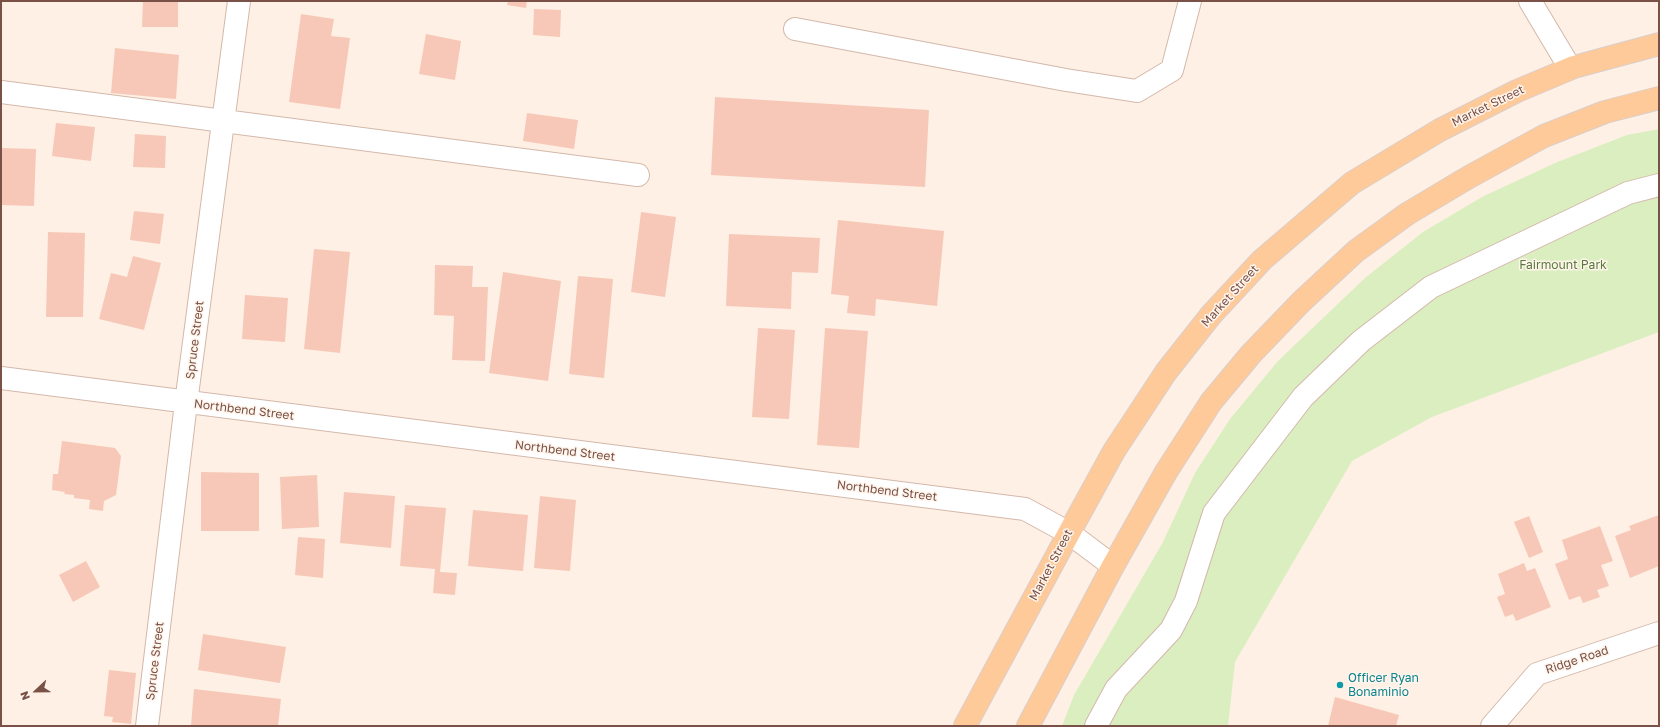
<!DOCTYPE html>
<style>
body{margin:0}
#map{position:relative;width:1660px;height:727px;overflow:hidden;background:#fef0e4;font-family:"Golos Text",sans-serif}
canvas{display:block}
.frame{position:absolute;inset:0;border:2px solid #7a5146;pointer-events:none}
.north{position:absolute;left:16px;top:671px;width:40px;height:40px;-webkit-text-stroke:3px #fff5ec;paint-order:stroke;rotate:248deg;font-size:11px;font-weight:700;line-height:16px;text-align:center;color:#7a5146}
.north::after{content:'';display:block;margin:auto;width:14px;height:18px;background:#7a5146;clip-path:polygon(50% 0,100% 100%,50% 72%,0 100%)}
</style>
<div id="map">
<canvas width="1660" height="727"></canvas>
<div class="frame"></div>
<div class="north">N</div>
</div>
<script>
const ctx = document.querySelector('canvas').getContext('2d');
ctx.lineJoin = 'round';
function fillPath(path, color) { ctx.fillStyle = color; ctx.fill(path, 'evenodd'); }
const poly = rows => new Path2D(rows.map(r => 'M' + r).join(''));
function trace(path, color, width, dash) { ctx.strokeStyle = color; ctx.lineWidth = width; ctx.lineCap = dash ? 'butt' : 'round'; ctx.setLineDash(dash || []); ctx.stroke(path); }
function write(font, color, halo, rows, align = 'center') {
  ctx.font = font + ' "Golos Text",sans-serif'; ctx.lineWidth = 3; ctx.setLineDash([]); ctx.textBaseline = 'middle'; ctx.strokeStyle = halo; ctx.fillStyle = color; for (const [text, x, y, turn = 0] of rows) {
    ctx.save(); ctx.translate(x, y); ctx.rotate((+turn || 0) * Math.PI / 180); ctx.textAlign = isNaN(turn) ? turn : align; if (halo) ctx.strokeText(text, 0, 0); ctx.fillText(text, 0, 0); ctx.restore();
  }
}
fillPath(poly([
 [1659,129,1659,332,1432,417,1352,461,1235,662,1228,726,1062,726,1074,695,1163,542,1195,473,1230,419,1278,361,1365,278,1423,232,1482,197,1555,163,1627,135]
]), '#daeec0');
fillPath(poly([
 [143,1,178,1,178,27,142,27],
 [508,1,527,1,526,8,507,5],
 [534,9,561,10,560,37,533,35],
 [301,14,334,19,331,36,350,38,340,109,289,102],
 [426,34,461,41,455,80,419,74],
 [115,48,179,55,176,99,111,93],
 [715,97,929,110,925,187,711,175],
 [527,113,578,120,574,149,523,141],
 [56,123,95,127,91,161,52,156],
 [135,134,166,136,165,168,133,167],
 [1,148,36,149,34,206,1,205],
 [134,211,164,214,160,244,130,240],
 [641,212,676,217,665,297,631,292],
 [838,220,944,231,937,306,876,299,875,316,847,313,849,296,831,294],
 [48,232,85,233,83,317,46,317],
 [729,234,820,238,818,273,792,272,791,309,726,306],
 [314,249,350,252,340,353,304,349],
 [133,256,161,263,144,330,99,319,111,273,127,277],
 [435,265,473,266,472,287,488,287,485,361,452,360,454,316,434,315],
 [503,272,561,281,548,381,489,373],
 [578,276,613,279,604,378,569,374],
 [245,295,288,298,285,342,242,339],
 [758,328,795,330,789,419,752,417],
 [825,328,868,331,859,448,817,445],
 [62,441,115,448,121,456,116,495,104,501,103,511,89,509,90,500,74,498,74,495,64,494,65,492,52,490,53,474,58,474],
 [201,472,259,473,259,531,201,531],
 [317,475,319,527,282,529,280,477],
 [344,492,395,496,391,548,340,543],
 [540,496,576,500,570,571,534,568],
 [405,505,446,508,440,572,457,573,455,595,433,593,435,569,400,566],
 [473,510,528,515,523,571,468,566],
 [1659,515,1659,566,1630,578,1615,536,1631,530,1629,526],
 [1529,516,1543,552,1529,558,1514,522],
 [1600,526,1613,561,1601,565,1609,586,1597,590,1600,597,1583,603,1580,596,1569,600,1555,564,1568,559,1562,540],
 [298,537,325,539,323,578,295,575],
 [86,561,100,587,73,602,59,575],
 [1524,563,1527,571,1535,568,1551,607,1516,621,1513,614,1505,617,1497,597,1505,594,1498,574],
 [203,634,286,647,280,683,198,670],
 [109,670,136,673,131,724,112,722,113,717,104,716],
 [194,689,281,699,278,726,191,726],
 [1335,697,1399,715,1396,726,1328,726]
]), '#f7c8b8');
const minor = poly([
 [1530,1,1570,68],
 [795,29,1066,80,1137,91,1172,70,1190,1],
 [1,92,638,175],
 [1,378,1025,509,1069,533,1113,566],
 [147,726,186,403,239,1],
 [1096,726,1116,689,1171,630,1186,601,1214,513,1303,397,1361,341,1431,287,1628,193,1659,185],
 [1492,726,1537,674,1659,633]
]);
const major = poly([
 [965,726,1069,533,1114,451,1166,372,1211,315,1262,260,1352,183,1440,130,1517,91,1574,67,1659,44],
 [1028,726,1113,566,1166,472,1211,402,1251,354,1301,302,1356,251,1407,214,1469,177,1544,136,1605,112,1659,98]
]);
trace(minor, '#d4b8ab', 24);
trace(major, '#dacecb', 24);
trace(minor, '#fff', 22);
trace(major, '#ffca9a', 22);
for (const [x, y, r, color] of [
 [1340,685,4,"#0f9aa8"]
]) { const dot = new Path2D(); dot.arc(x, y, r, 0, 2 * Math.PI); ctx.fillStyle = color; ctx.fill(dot); trace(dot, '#fff5ec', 1.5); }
write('12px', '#7a5146', '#fff5ec', [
 ["Market Street",1488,106,-26],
 ["Market Street",1230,296,-48],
 ["Spruce Street",195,340,-83],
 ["Northbend Street",244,410,7],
 ["Northbend Street",565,451,7],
 ["Northbend Street",887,491,7],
 ["Market Street",1051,565,-62],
 ["Ridge Road",1577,660,-18],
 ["Spruce Street",155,661,-83]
]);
write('12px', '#577b3b', '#fff5ec', [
 ["Fairmount Park",1563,265]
]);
write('12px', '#0d838f', '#fff5ec', [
 ["Officer Ryan",1348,678],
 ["Bonaminio",1348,692]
], 'left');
</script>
